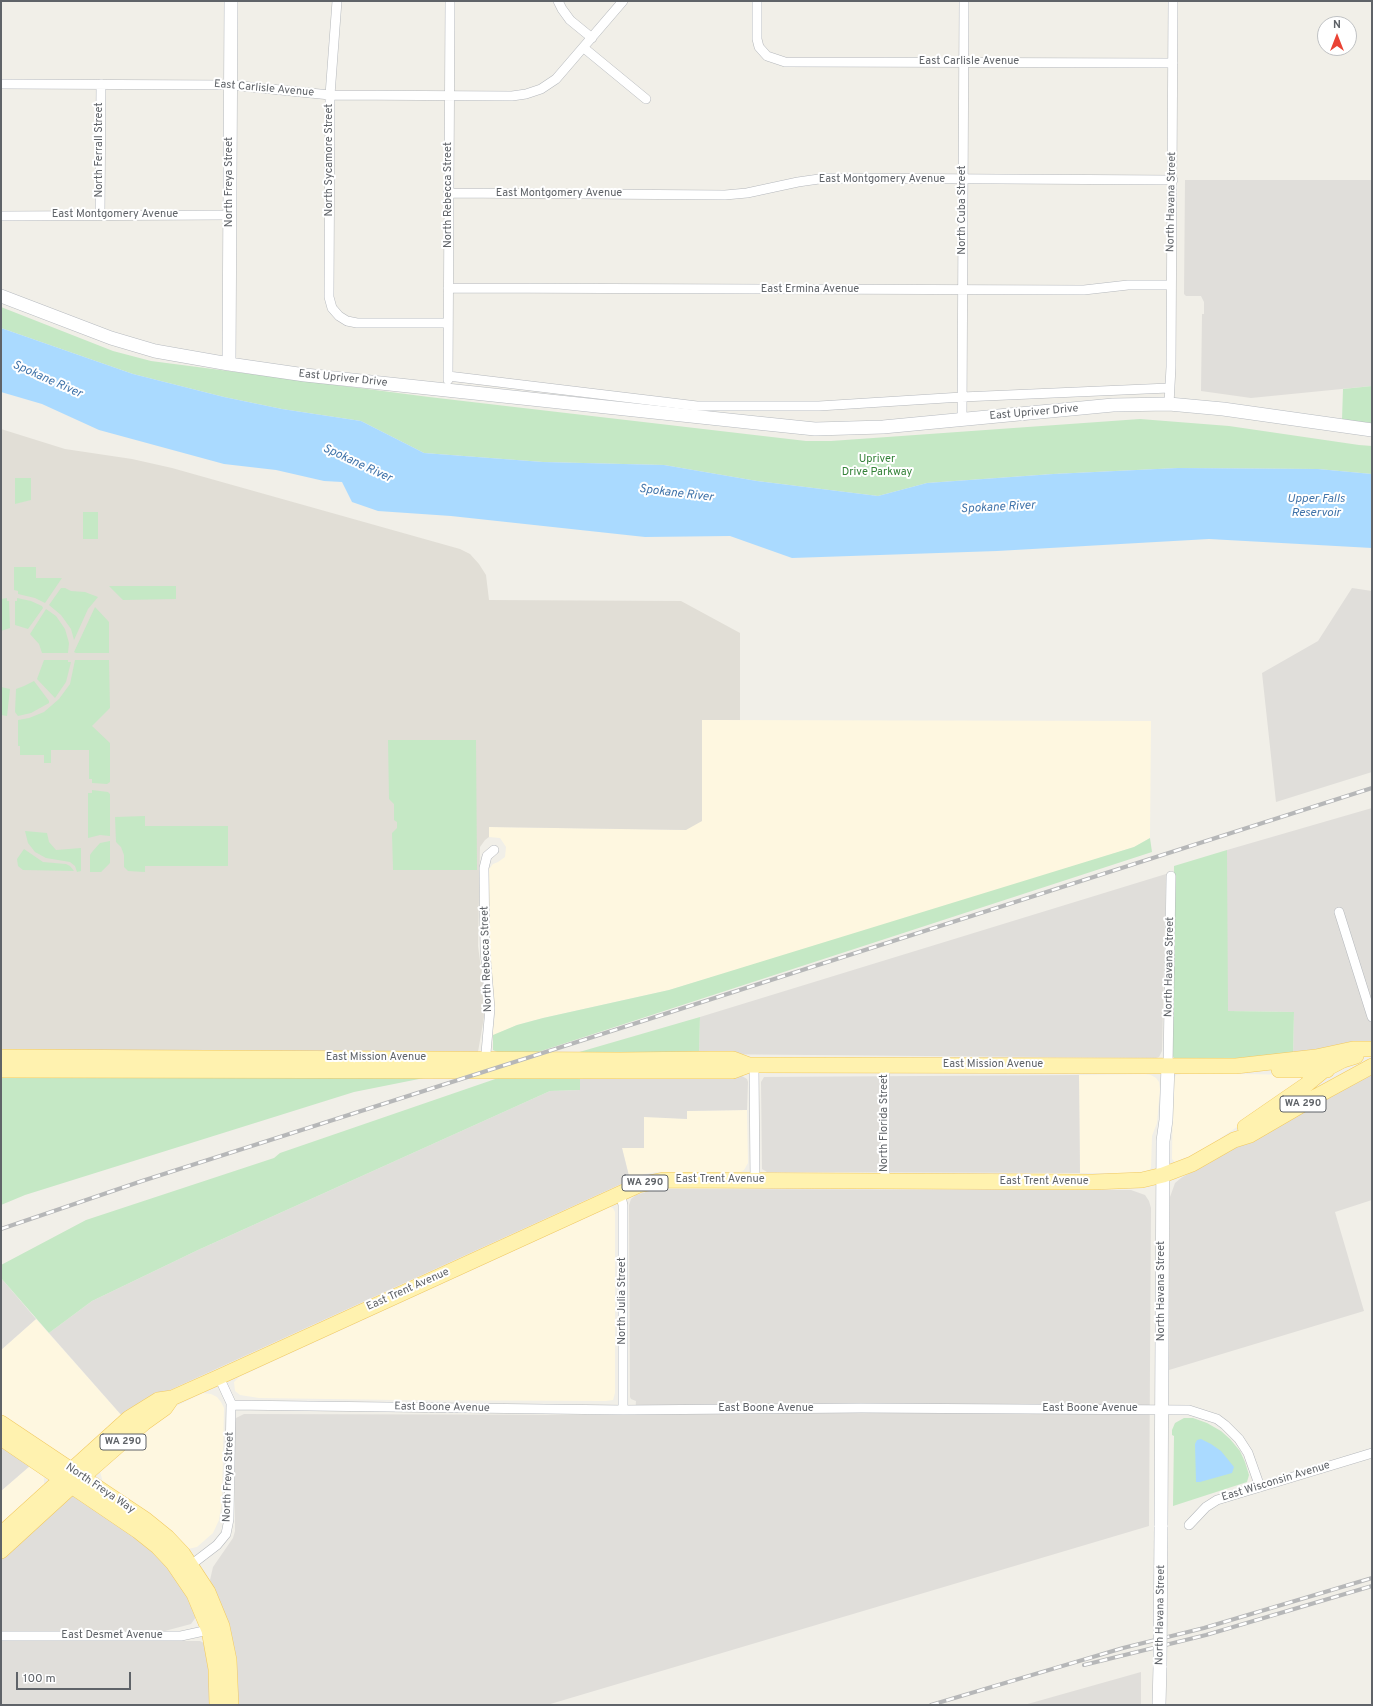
<!DOCTYPE html>
<style>
body{margin:0}
#map{position:relative;width:1373px;height:1706px;overflow:hidden;background:#f1efe8;font-family:Overpass,sans-serif}
canvas{display:block}
.frame{position:absolute;inset:0;border:2px solid #5f6368;pointer-events:none}
.north{position:absolute;left:1317px;top:16px;width:40px;height:40px;box-sizing:border-box;background:#fff;border:1px solid #bfc1c3;border-radius:50%;rotate:0deg;font-size:11px;font-weight:700;line-height:16px;text-align:center;color:#5f6368}
.north::after{content:'';display:block;margin:auto;width:14px;height:18px;background:#ea4335;clip-path:polygon(50% 0,100% 100%,50% 72%,0 100%)}
.scale{position:absolute;left:16px;top:1672px;width:115px;height:18px;box-sizing:border-box;border:2px solid #5f6368;border-top:0;padding-left:5px;font-size:12px;line-height:14px;white-space:nowrap;color:#5f6368;-webkit-text-stroke:3px #fff;paint-order:stroke}
</style>
<div id="map">
<canvas width="1373" height="1706"></canvas>
<div class="frame"></div>
<div class="north">N</div>
<div class="scale">100 m</div>
</div>
<script>
const ctx = document.querySelector('canvas').getContext('2d');
ctx.lineJoin = 'round';
function fillPath(path, color) { ctx.fillStyle = color; ctx.fill(path, 'evenodd'); }
const poly = rows => new Path2D(rows.map(r => 'M' + r).join(''));
function trace(path, color, width, dash) { ctx.strokeStyle = color; ctx.lineWidth = width; ctx.lineCap = dash ? 'butt' : 'round'; ctx.setLineDash(dash || []); ctx.stroke(path); }
function write(font, color, halo, rows, align = 'center') {
  ctx.font = font + ' Overpass,sans-serif'; ctx.lineWidth = 4; ctx.setLineDash([]); ctx.textBaseline = 'middle'; ctx.strokeStyle = halo; ctx.fillStyle = color; for (const [text, x, y, turn = 0] of rows) {
    ctx.save(); ctx.translate(x, y); ctx.rotate((+turn || 0) * Math.PI / 180); ctx.textAlign = isNaN(turn) ? turn : align; if (halo) ctx.strokeText(text, 0, 0); ctx.fillText(text, 0, 0); ctx.restore();
  }
}
fillPath(poly([
 [702,720,1151,721,1150,838,1134,847,941,909,669,990,543,1018,517,1025,492,1036,495,1016,489,948,489,869,493,864,498,862,505,857,506,847,500,838,489,837,489,827,686,830],
 [1145,1074,1151,1075,1156,1078,1159,1082,1160,1089,1157,1123,1152,1136,1151,1168,1149,1170,1137,1173,1080,1173,1079,1075],
 [1181,1074,1239,1074,1308,1075,1249,1119,1210,1145,1190,1156,1175,1162,1172,1159,1173,1081,1176,1075],
 [747,1110,748,1163,744,1170,741,1172,656,1172,645,1174,630,1180,622,1148,644,1148,644,1116,687,1119,687,1111],
 [610,1207,613,1208,615,1212,615,1393,613,1400,606,1401,397,1400,259,1398,240,1395,235,1391,234,1382,239,1377],
 [36,1319,123,1417,70,1461,1,1419,1,1350],
 [203,1393,211,1394,217,1397,221,1402,224,1408,222,1501,219,1520,213,1533,197,1547,188,1549,103,1483,100,1471,101,1468,172,1408],
 [31,1465,41,1472,44,1477,44,1486,1,1528,1,1491]
]), '#fef7e0');
fillPath(poly([
 [1185,180,1372,180,1372,386,1251,398,1201,391,1202,314,1204,314,1204,302,1201,296,1186,296,1184,294],
 [1352,588,1372,591,1372,772,1276,802,1262,673,1318,641],
 [1372,808,1372,1041,1341,1050,1293,1057,1294,1012,1227,1011,1227,850],
 [1166,874,1162,1051,1159,1057,1156,1058,699,1054,700,1017],
 [1372,1071,1372,1200,1335,1212,1364,1311,1169,1370,1170,1197,1175,1183,1181,1178,1274,1124],
 [1079,1075,1080,1173,767,1172,762,1169,761,1082,764,1077],
 [580,1076,742,1076,747,1079,748,1082,747,1110,687,1111,687,1119,644,1117,644,1148,622,1148,630,1180,159,1395,123,1417,49,1333,92,1301,198,1250,550,1091,580,1090],
 [666,1189,1131,1190,1145,1195,1149,1201,1151,1208,1149,1526,547,1705,235,1705,210,1580,213,1567,233,1538,235,1531,235,1422,236,1418,244,1414,635,1415,636,1401,631,1399,630,1397,629,1205,631,1199,636,1195,649,1191],
 [1,1278,36,1319,1,1350],
 [1,1444,31,1465,1,1491],
 [71,1496,75,1496,141,1539,184,1586,196,1617,191,1624,161,1632,1,1631,1,1556],
 [1,1641,200,1641,204,1643,208,1649,211,1705,1,1705],
 [1141,1672,1141,1705,1024,1705]
]), '#e0deda');
fillPath(poly([
 [1,429,65,449,132,459,172,468,460,549,470,554,479,564,486,575,489,600,681,601,740,633,740,720,702,720,702,821,686,830,489,827,489,837,485,840,480,847,478,946,484,991,484,1017,478,1052,474,1055,1,1053]
]), '#e1ded6');
fillPath(poly([
 [1,307,113,351,151,361,429,397,806,441,831,441,1140,419,1229,426,1359,445,1372,446,1372,474,1318,469,1178,468,1053,474,927,483,878,496,757,481,664,465,543,462,424,453,361,421,282,409,224,397,133,374,1,328],
 [1372,386,1372,423,1342,420,1343,389],
 [15,478,31,478,31,500,15,504],
 [83,512,98,512,98,539,83,539],
 [14,567,36,567,36,578,62,578,45,603,35,598,18,594,18,591,14,590],
 [109,586,176,586,176,599,123,600],
 [61,588,65,588,71,591,85,592,98,597,88,609,74,640,71,629,61,615,49,605],
 [7,598,7,601,9,601,10,628,1,631,1,599],
 [17,598,31,601,42,606,43,608,28,629,15,625,15,601,17,601],
 [95,607,109,622,109,653,76,653,74,652],
 [46,609,56,616,65,629,69,643,68,653,42,653,39,644,30,634],
 [44,660,68,660,68,662,71,662,66,682,55,698,37,679],
 [75,660,109,660,110,708,92,726,110,743,110,782,107,784,92,783,92,779,89,779,89,750,51,750,51,763,44,763,44,755,20,755,20,746,18,746,18,720,29,718,44,712,59,699,70,684],
 [34,681,49,701,49,703,31,713,18,716,15,712,16,689,24,686],
 [1,687,10,689,7,716,1,715],
 [388,740,476,740,477,870,393,870,392,833,397,828,397,822,394,820,394,804,389,799],
 [92,790,108,792,110,794,110,836,100,835,88,838,88,793,92,793],
 [145,816,145,826,228,826,228,866,145,866,145,872,128,871,124,867,124,855,121,847,116,842,115,817],
 [25,831,47,833,49,842,56,850,81,848,81,871,77,872,75,866,70,862,46,858,35,852,28,843],
 [1150,838,1152,852,535,1053,497,1052,493,1050,493,1035,517,1025,543,1018,669,990,1134,847],
 [110,841,110,863,101,872,90,872,90,855,92,852,100,843],
 [24,849,43,862,66,864,70,866,74,871,23,870,18,866,17,859],
 [1227,850,1228,1011,1294,1012,1293,1057,1178,1059,1174,1058,1172,1055,1174,866],
 [700,1017,699,1054,569,1055],
 [1,1076,434,1076,354,1092,25,1195,1,1205],
 [504,1076,580,1076,580,1090,550,1091,198,1250,92,1301,49,1333,1,1278,1,1265,86,1220,274,1158,280,1153],
 [1184,1418,1193,1418,1207,1423,1221,1431,1230,1439,1240,1451,1245,1462,1249,1475,1247,1482,1173,1506,1174,1436,1172,1435,1172,1430,1175,1423]
]), '#c5e8c5');
fillPath(poly([
 [1,328,133,374,224,397,282,409,361,421,424,453,543,462,664,465,757,481,878,496,927,483,1053,474,1178,468,1318,469,1372,474,1372,548,1209,539,997,551,792,558,730,536,645,537,451,516,378,511,352,502,342,482,324,481,276,470,224,464,99,430,42,404,1,392],
 [1201,1439,1211,1444,1221,1451,1234,1467,1232,1473,1200,1482,1196,1482,1195,1444,1197,1440]
]), '#aadaff');
const street = poly([
 [337,1,330,95,329,297,332,308,339,316,347,321,357,323,448,323],
 [558,1,562,9,570,20,592,38],
 [757,1,757,39,759,47,767,56,785,62,1173,63],
 [584,48,646,99],
 [1,84,231,85,330,95,512,96,526,94,541,89,556,79,623,1],
 [448,193,725,195,747,193,798,182,826,178,1173,180],
 [100,215,101,84],
 [1,216,230,215],
 [448,288,1084,290,1128,285,1171,285],
 [448,376,697,406,819,406,962,397,1169,388],
 [448,380,450,1],
 [1169,404,1171,367,1173,1],
 [962,420,964,1],
 [1339,912,1372,1017],
 [485,1064,490,1008,485,949,484,868,487,856,494,850],
 [754,1065,755,1181],
 [1168,1066,1171,876],
 [885,1181,885,1065],
 [620,1193,623,1205,623,1410],
 [231,1405,623,1410,861,1408,1189,1410,1217,1419,1225,1425,1239,1439,1248,1453,1260,1487],
 [1189,1525,1206,1507,1217,1500,1372,1453],
 [187,1568,217,1545,226,1534,229,1519,231,1403,219,1377],
 [1,1636,181,1636,213,1629]
]);
const secondary = poly([
 [1,296,111,338,155,351,229,364,305,375,757,423,815,429,883,427,1113,405,1169,404,1223,409,1372,430],
 [229,364,231,1],
 [1161,1527,1163,1141,1166,1120,1168,1066],
 [1159,1705,1160,1666]
]);
const primary = poly([
 [1,1057,620,1060,710,1059,733,1059,749,1065],
 [1,1070,633,1071,733,1071,749,1065,754,1065,1236,1066,1316,1057,1353,1049,1372,1049],
 [1279,1070,1327,1070],
 [1245,1127,1306,1085,1324,1070,1343,1060,1356,1056],
 [1,1423,146,1520,167,1537,183,1554,208,1592,222,1626,229,1660,231,1705],
 [1,1438,138,1531,158,1547,173,1563,194,1594,209,1630,216,1669,217,1705],
 [1,1534,129,1418,158,1400,172,1398,219,1377,639,1185,663,1180,1093,1182,1142,1180,1163,1175,1192,1164,1234,1140,1250,1135,1317,1096,1372,1066],
 [1,1551,72,1486,144,1423,165,1408,172,1398]
]);
trace(street, '#b5b8bc', 10);
trace(secondary, '#b6babf', 14);
trace(primary, '#f2c960', 16);
trace(street, '#fff', 9);
trace(secondary, '#fff', 13);
trace(primary, '#fff2af', 15);
const rail = poly([
 [1,1229,142,1181,1372,788],
 [1084,1665,1206,1635,1372,1586],
 [931,1705,1123,1648,1204,1628,1372,1578]
]);
trace(rail, '#b6b7b8', 4);
trace(rail, '#fff', 2.5, [8]);
const secondaryBridge = poly([
 [1160,1666,1161,1527]
]);
trace(secondaryBridge, '#b6babf', 14, []);
trace(secondaryBridge, '#fff', 13);
for (const [x, y, w] of [
 [1303,1104,46],
 [645,1183,46],
 [123,1442,46]
]) { const box = new Path2D(); box.roundRect(x - w / 2, y - 8, w, 16, 3); ctx.fillStyle = '#fff'; ctx.fill(box); trace(box, '#5f6368', 1); }
write('bold 10px', '#5f6368', null, [
 ["WA 290",1303,1104],
 ["WA 290",645,1183],
 ["WA 290",123,1442]
]);
write('11px', '#5f6368', '#fff', [
 ["East Carlisle Avenue",969,62],
 ["East Carlisle Avenue",264,89,5],
 ["North Ferrall Street",100,150,-90],
 ["North Sycamore Street",330,160,-90],
 ["East Montgomery Avenue",882,180],
 ["North Freya Street",230,182,-90],
 ["East Montgomery Avenue",559,194],
 ["North Rebecca Street",449,195,-90],
 ["North Havana Street",1172,202,-89],
 ["North Cuba Street",963,210,-90],
 ["East Montgomery Avenue",115,215],
 ["East Ermina Avenue",810,290],
 ["East Upriver Drive",343,379,6],
 ["East Upriver Drive",1034,413,-5],
 ["North Rebecca Street",487,959,-92],
 ["North Havana Street",1170,967,-89],
 ["East Mission Avenue",376,1058],
 ["East Mission Avenue",993,1065],
 ["North Florida Street",885,1123,-90],
 ["East Trent Avenue",720,1180],
 ["East Trent Avenue",1044,1182],
 ["East Trent Avenue",408,1290,-24],
 ["North Havana Street",1162,1291,-90],
 ["North Julia Street",623,1301,-90],
 ["East Boone Avenue",442,1408,1],
 ["East Boone Avenue",766,1409],
 ["East Boone Avenue",1090,1409],
 ["North Freya Street",229,1477,-88],
 ["East Wisconsin Avenue",1276,1482,-17],
 ["North Freya Way",100,1489,34],
 ["North Havana Street",1161,1615,-89],
 ["East Desmet Avenue",112,1636]
]);
write('11px', '#348238', '#fff', [
 ["Upriver",877,460],
 ["Drive Parkway",877,473]
]);
write('italic 12px', '#4174aa', '#fff', [
 ["Spokane River",47,380,24],
 ["Spokane River",357,464,25],
 ["Spokane River",676,494,7],
 ["Upper Falls",1316,500],
 ["Reservoir",1316,514],
 ["Spokane River",998,508,-3]
]);
</script>
